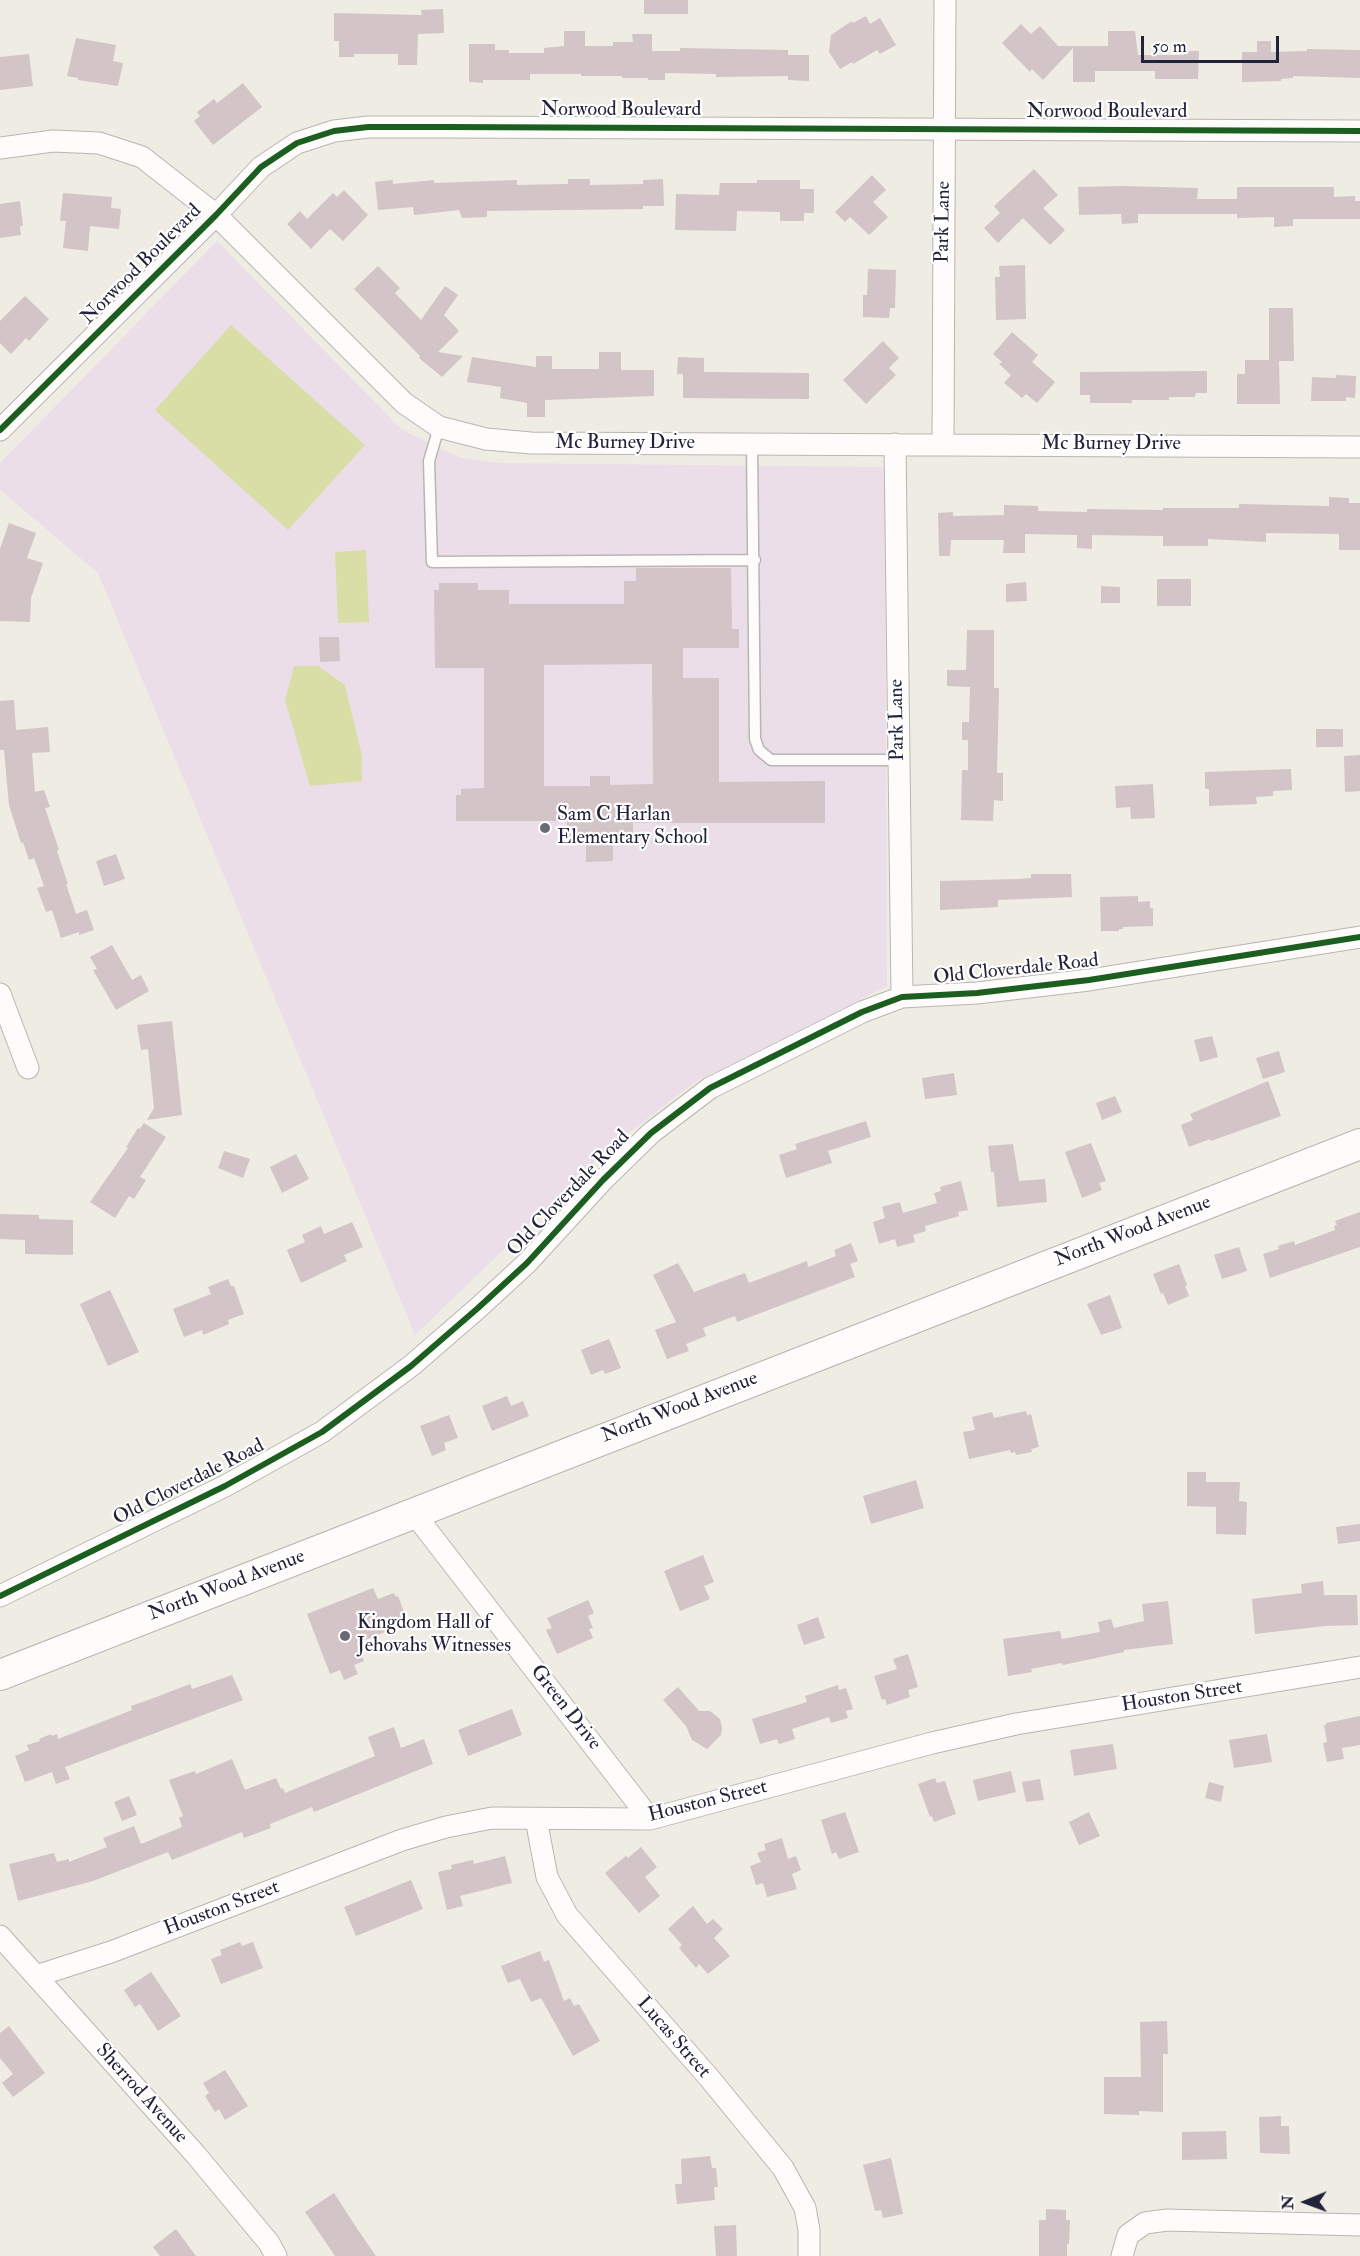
<!DOCTYPE html>
<style>
body{margin:0}
#map{position:relative;width:1360px;height:2256px;overflow:hidden;background:#efece3;font-family:"IM FELL Double Pica",serif}
canvas{display:block}
.north{position:absolute;left:1276px;top:2172px;width:60px;height:60px;-webkit-text-stroke:4px #fff;paint-order:stroke;rotate:269deg;font-size:16px;font-weight:700;line-height:24px;text-align:center;color:#22223b}
.north::after{content:'';display:block;margin:auto;width:21px;height:27px;background:#22223b;clip-path:polygon(50% 0,100% 100%,50% 72%,0 100%)}
.scale{position:absolute;left:1141px;top:36px;width:138px;height:27px;box-sizing:border-box;border:3px solid #22223b;border-top:0;padding-left:8px;font-size:18px;line-height:21px;white-space:nowrap;color:#22223b;-webkit-text-stroke:4px #fff;paint-order:stroke}
</style>
<div id="map">
<canvas width="1360" height="2256"></canvas>
<div class="north">N</div>
<div class="scale">50 m</div>
</div>
<script>
const ctx = document.querySelector('canvas').getContext('2d');
ctx.lineJoin = 'round';
function fillPath(path, color) { ctx.fillStyle = color; ctx.fill(path, 'evenodd'); }
const poly = rows => new Path2D(rows.map(r => 'M' + r).join(''));
function trace(path, color, width, dash) { ctx.strokeStyle = color; ctx.lineWidth = width; ctx.lineCap = dash ? 'butt' : 'round'; ctx.setLineDash(dash || []); ctx.stroke(path); }
function write(font, color, halo, rows, align = 'center') {
  ctx.font = font + ' "IM FELL Double Pica",serif'; ctx.lineWidth = 4.5; ctx.setLineDash([]); ctx.textBaseline = 'middle'; ctx.strokeStyle = halo; ctx.fillStyle = color; for (const [text, x, y, turn = 0] of rows) {
    ctx.save(); ctx.translate(x, y); ctx.rotate((+turn || 0) * Math.PI / 180); ctx.textAlign = isNaN(turn) ? turn : align; if (halo) ctx.strokeText(text, 0, 0); ctx.fillText(text, 0, 0); ctx.restore();
  }
}
fillPath(poly([
 [217,241,402,430,461,458,501,463,883,467,885,492,887,986,695,1082,609,1148,415,1335,98,573,0,490,0,463]
]), '#ebdee9');
fillPath(poly([
 [231,325,365,445,288,530,155,410],
 [366,550,369,622,338,623,335,552],
 [294,666,318,666,345,685,362,756,362,781,310,786,285,700]
]), '#d8dea6');
fillPath(poly([
 [644,0,688,0,688,14,644,14],
 [443,9,444,33,418,34,417,65,398,65,398,54,354,54,354,57,339,57,339,41,334,41,334,13,422,15,421,10],
 [866,16,870,24,880,18,896,45,880,54,877,50,853,64,852,62,840,69,829,52,831,35,852,21,853,23],
 [1021,24,1031,34,1040,26,1058,46,1108,46,1108,31,1135,31,1138,55,1184,55,1185,51,1199,51,1198,79,1155,79,1155,71,1095,71,1095,82,1073,82,1073,48,1043,80,1032,69,1030,72,1002,43],
 [564,31,585,31,585,46,613,46,613,42,633,42,632,34,652,34,652,51,680,51,680,48,788,50,788,55,809,55,809,81,788,80,788,76,716,77,716,74,665,73,665,80,648,80,648,78,622,78,622,76,581,76,581,74,530,74,530,80,483,80,483,83,469,82,469,44,495,44,495,50,509,50,509,53,544,53,544,48,564,46],
 [76,38,116,45,113,61,123,63,118,86,78,80,78,78,67,76],
 [1257,41,1271,41,1271,52,1307,51,1307,49,1360,50,1360,78,1293,76,1293,78,1281,79,1281,81,1242,82,1242,52,1257,52],
 [29,54,33,86,0,90,0,57],
 [243,83,262,107,213,145,194,121,200,116,197,112,214,99,217,103],
 [1034,169,1058,195,1043,208,1065,230,1050,245,1023,218,998,243,984,228,1000,213,994,206],
 [872,175,886,190,873,202,888,217,869,235,850,217,845,222,835,212],
 [568,179,590,179,590,185,643,184,643,180,663,179,664,206,643,206,643,209,487,211,487,217,462,218,459,210,414,215,413,207,378,210,375,182,393,180,393,184,434,180,434,183,517,180,517,185,568,184],
 [757,180,800,180,800,189,814,189,814,213,804,213,804,221,780,221,780,212,737,211,736,231,675,230,676,194,719,195,720,183,757,183],
 [1124,186,1198,188,1197,199,1237,199,1237,187,1334,187,1334,197,1355,196,1355,201,1360,201,1360,219,1293,219,1293,226,1274,227,1274,217,1237,218,1237,214,1138,214,1138,223,1122,224,1121,214,1079,215,1078,187],
 [344,190,368,215,343,241,330,229,311,249,287,224,300,211,307,219,333,193,337,197],
 [63,193,112,197,111,208,121,209,119,229,90,226,88,251,63,248,66,221,60,221],
 [20,201,23,226,20,226,21,235,0,238,0,204],
 [1025,265,1026,319,996,320,995,277,1000,277,999,266],
 [378,266,400,288,395,293,421,320,445,286,458,295,444,315,459,331,438,352,463,356,442,377,419,358,420,356,354,289],
 [868,269,896,270,895,308,890,308,889,318,863,317,863,295,867,295],
 [25,296,49,319,29,341,26,338,11,354,0,343,0,321],
 [1269,308,1293,308,1294,361,1279,361,1280,404,1237,404,1237,374,1245,374,1245,360,1269,360],
 [1012,332,1038,355,1032,362,1055,382,1037,403,1026,394,1022,398,1004,383,1011,375,999,364,1002,362,993,354],
 [883,341,899,358,889,368,896,375,866,404,843,380],
 [599,352,621,352,621,370,654,370,654,396,545,400,545,417,527,417,527,403,500,398,501,387,467,382,472,357,536,367,536,356,552,356,552,369,599,369],
 [678,357,704,358,704,372,809,373,809,399,683,398,683,374,677,374],
 [1207,371,1207,393,1196,393,1195,397,1169,397,1169,400,1132,400,1132,403,1090,403,1090,395,1080,395,1080,372],
 [1336,375,1356,376,1355,398,1346,397,1346,401,1311,401,1312,377,1336,378],
 [1329,497,1349,498,1349,503,1360,503,1360,550,1339,550,1339,534,1266,533,1266,542,1208,539,1208,546,1163,546,1163,536,1092,535,1092,549,1077,548,1077,535,1025,534,1025,553,1003,553,1004,540,951,540,950,556,939,556,938,513,953,512,953,516,1004,515,1004,505,1038,506,1038,511,1087,512,1087,509,1163,510,1163,508,1239,508,1239,504,1329,506],
 [9,523,36,533,27,558,43,563,31,598,30,622,0,621,0,549],
 [636,568,731,568,732,629,739,629,739,648,683,648,683,678,719,678,719,782,825,781,825,823,633,823,633,845,613,845,613,861,586,862,586,845,567,845,567,821,456,821,456,795,461,795,461,789,484,788,484,668,435,668,434,590,439,590,439,583,478,583,478,590,509,590,509,604,624,604,624,581,636,581],
 [652,664,653,784,610,785,610,776,590,776,590,786,544,786,544,665],
 [1157,579,1191,579,1191,606,1157,606],
 [1026,582,1027,601,1006,602,1006,584],
 [1101,586,1120,587,1120,603,1101,603],
 [967,630,994,630,994,688,999,688,997,773,1003,773,1003,801,994,800,993,821,961,820,962,770,968,770,968,740,962,740,962,722,969,722,970,687,947,686,947,670,966,670],
 [319,637,339,637,340,661,320,662],
 [14,700,16,730,48,727,50,752,32,753,35,792,44,790,50,807,45,808,59,850,57,851,68,884,66,884,76,914,87,910,94,930,79,935,79,932,61,938,52,910,46,912,37,888,44,886,34,858,29,860,23,842,21,843,9,805,4,750,0,750,0,701],
 [1316,729,1343,729,1343,747,1316,747],
 [1360,755,1360,791,1345,792,1344,756],
 [1291,769,1292,790,1273,791,1273,796,1256,797,1257,804,1209,806,1209,789,1205,789,1205,772],
 [1153,784,1155,818,1131,819,1130,807,1116,808,1115,786],
 [116,854,125,879,104,886,96,861],
 [1031,874,1071,874,1072,897,998,900,998,907,940,910,940,881,1018,879,1031,878],
 [1138,896,1138,902,1150,901,1150,908,1153,908,1153,926,1123,927,1123,929,1119,929,1119,931,1101,931,1100,897],
 [112,945,132,980,141,975,149,991,116,1010,93,970,97,969,90,957],
 [172,1021,182,1115,147,1120,154,1108,148,1049,141,1050,137,1025],
 [1212,1036,1218,1057,1200,1062,1194,1040],
 [1279,1051,1285,1072,1263,1079,1256,1058],
 [954,1073,957,1095,925,1099,922,1078],
 [1268,1081,1281,1116,1211,1141,1210,1139,1189,1147,1181,1125,1193,1120,1190,1114],
 [1115,1096,1122,1112,1102,1120,1096,1103],
 [866,1121,871,1137,828,1151,832,1163,786,1178,779,1155,797,1149,795,1144],
 [144,1123,166,1137,140,1177,146,1180,134,1199,129,1196,115,1218,90,1202,128,1148,126,1147,138,1128,140,1129],
 [1091,1143,1106,1181,1099,1183,1102,1190,1082,1198,1065,1152],
 [1013,1144,1019,1181,1045,1179,1047,1202,997,1207,994,1172,991,1172,988,1146],
 [224,1151,250,1159,243,1178,218,1168],
 [296,1154,309,1179,282,1193,270,1167],
 [961,1181,968,1210,958,1212,959,1216,925,1226,926,1231,913,1235,915,1242,897,1247,895,1239,879,1244,873,1222,885,1218,882,1207,900,1202,903,1213,937,1203,934,1193,941,1191,940,1187],
 [1360,1212,1360,1247,1270,1278,1263,1254,1279,1249,1278,1246,1294,1241,1295,1245,1335,1230,1334,1226,1337,1225,1335,1221],
 [0,1214,39,1215,39,1219,73,1220,73,1255,25,1254,25,1240,0,1239],
 [352,1222,363,1247,344,1255,347,1261,301,1283,287,1250,305,1242,302,1235,321,1226,324,1234],
 [851,1243,858,1261,850,1264,855,1277,737,1322,735,1316,703,1328,706,1336,686,1344,689,1351,667,1359,655,1330,676,1322,653,1275,678,1263,694,1292,745,1273,749,1283,807,1261,808,1267,836,1256,834,1250],
 [1239,1247,1247,1271,1222,1279,1214,1255],
 [1179,1264,1187,1285,1185,1286,1189,1296,1168,1305,1163,1293,1161,1294,1153,1274],
 [228,1279,231,1286,234,1286,244,1314,228,1320,229,1324,203,1335,202,1330,184,1337,173,1309,211,1294,208,1287],
 [110,1290,139,1352,108,1366,80,1304],
 [1110,1295,1122,1328,1101,1335,1087,1304],
 [609,1339,621,1368,605,1374,603,1370,591,1375,581,1350],
 [507,1396,511,1406,523,1401,529,1416,492,1431,482,1406],
 [1026,1411,1027,1415,1031,1414,1039,1447,1031,1449,1032,1452,1016,1455,1015,1452,1011,1453,1010,1450,969,1459,963,1432,975,1430,972,1417,992,1412,994,1418],
 [449,1415,458,1438,444,1443,446,1450,432,1456,420,1426],
 [1187,1472,1206,1472,1206,1482,1240,1482,1239,1501,1247,1502,1246,1535,1216,1534,1216,1507,1187,1506],
 [916,1480,924,1508,871,1524,863,1496],
 [1360,1524,1360,1541,1338,1544,1336,1527],
 [703,1555,714,1582,704,1586,710,1599,680,1611,664,1571],
 [1323,1581,1324,1595,1357,1595,1358,1625,1325,1626,1255,1634,1252,1599,1302,1593,1301,1584],
 [373,1588,378,1599,394,1593,396,1597,398,1596,408,1623,357,1643,364,1661,354,1665,358,1674,344,1680,340,1670,330,1674,307,1614],
 [588,1600,594,1613,588,1616,593,1628,589,1629,593,1638,557,1654,546,1630,552,1628,547,1618],
 [1168,1601,1173,1644,1124,1650,1124,1652,1063,1665,1062,1663,1031,1669,1032,1672,1008,1676,1003,1639,1060,1631,1062,1639,1100,1632,1098,1622,1111,1619,1114,1628,1144,1621,1142,1604],
 [818,1617,825,1638,804,1645,797,1625],
 [908,1654,918,1687,908,1690,910,1697,887,1705,885,1699,882,1700,874,1676,897,1669,893,1659],
 [232,1675,243,1700,65,1767,70,1779,56,1784,52,1772,25,1782,15,1756,29,1750,27,1745,40,1741,39,1739,51,1734,52,1736,57,1734,58,1739,132,1710,131,1706,151,1699,190,1684,192,1689],
 [838,1685,839,1690,846,1688,853,1709,846,1711,848,1718,831,1723,829,1717,792,1729,795,1739,779,1744,777,1739,760,1744,752,1719,807,1702,805,1696],
 [678,1687,699,1711,710,1711,720,1719,722,1728,721,1735,707,1749,692,1740,686,1726,663,1700],
 [512,1709,522,1735,468,1756,458,1730],
 [1360,1716,1360,1745,1342,1748,1344,1759,1327,1762,1323,1743,1327,1742,1324,1725,1326,1725,1326,1723],
 [394,1727,401,1748,424,1739,433,1764,314,1812,312,1807,270,1824,271,1828,244,1838,242,1832,172,1860,168,1852,93,1881,18,1901,9,1864,54,1853,57,1862,69,1859,69,1862,107,1847,103,1838,134,1826,141,1844,182,1827,179,1818,183,1816,169,1780,195,1771,196,1774,232,1759,245,1790,276,1778,281,1789,283,1788,285,1793,375,1756,368,1737],
 [1267,1734,1272,1762,1234,1768,1229,1740],
 [1113,1744,1117,1769,1074,1776,1070,1750],
 [1011,1771,1016,1792,978,1801,973,1780],
 [935,1778,937,1783,945,1781,956,1814,934,1822,932,1816,930,1817,918,1784],
 [1040,1779,1044,1800,1026,1802,1022,1782],
 [1209,1782,1224,1786,1221,1802,1205,1798],
 [129,1796,137,1815,122,1821,114,1802],
 [845,1812,859,1852,839,1859,836,1852,832,1854,821,1820],
 [1089,1812,1100,1836,1079,1845,1069,1822],
 [782,1838,788,1859,796,1856,801,1870,792,1874,797,1889,767,1897,763,1883,756,1885,750,1866,761,1862,757,1853,766,1850,764,1844],
 [641,1847,657,1867,645,1877,660,1896,639,1913,605,1873,626,1856,628,1858],
 [505,1856,512,1883,460,1896,463,1906,447,1910,438,1872,452,1869,451,1865,473,1860,474,1864],
 [411,1880,423,1909,356,1936,344,1907],
 [693,1906,707,1924,713,1919,723,1929,714,1938,730,1956,708,1974,699,1964,696,1968,679,1948,682,1945,668,1929],
 [240,1942,242,1946,253,1942,263,1968,221,1984,211,1959,222,1955,220,1950],
 [540,1951,544,1962,549,1960,564,2001,570,1998,574,2006,579,2004,600,2041,573,2056,541,1998,531,2002,520,1979,508,1983,501,1966],
 [151,1972,181,2016,158,2031,140,2004,135,2007,124,1990],
 [1167,2021,1168,2054,1163,2054,1163,2112,1139,2111,1139,2115,1104,2114,1104,2077,1141,2077,1140,2022],
 [9,2026,45,2073,13,2097,2,2083,13,2074,0,2058,0,2033],
 [225,2070,248,2106,225,2120,219,2109,215,2112,205,2096,209,2093,203,2083],
 [1281,2116,1281,2126,1289,2126,1290,2154,1260,2153,1259,2117],
 [1226,2131,1227,2159,1182,2160,1182,2132],
 [710,2156,712,2168,716,2168,718,2187,714,2187,715,2200,677,2204,675,2184,682,2184,681,2159],
 [891,2158,903,2214,883,2218,881,2210,875,2211,863,2165],
 [334,2193,358,2230,376,2256,335,2256,305,2212],
 [1046,2209,1066,2210,1066,2220,1070,2220,1069,2244,1067,2244,1067,2256,1039,2256,1039,2220,1046,2220],
 [736,2225,737,2256,716,2256,714,2226],
 [176,2229,196,2256,160,2256,153,2247]
]), '#d2c4c7');
const service = poly([
 [439,427,429,461,432,562,755,560],
 [752,444,755,739,759,750,771,760,899,760]
]);
const minor = poly([
 [0,148,53,141,99,143,142,157,216,215,404,403,439,427,486,439,531,443,1360,447],
 [0,430,216,215,261,167,297,143,334,131,368,127,447,127,1360,131],
 [895,444,902,997],
 [943,444,945,0],
 [0,994,28,1068],
 [413,1512,650,1819],
 [0,1596,225,1486,322,1432,411,1366,478,1308,527,1263,603,1180,651,1133,710,1088,862,1012,902,997,977,993,1089,980,1360,937],
 [536,1819,547,1877,567,1915,711,2080,783,2168,805,2208,809,2230,809,2256],
 [0,1936,196,2155,269,2243,276,2256],
 [36,1976,111,1952,402,1840,446,1827,492,1818,650,1819,932,1743,1016,1724,1360,1667],
 [1122,2256,1128,2235,1145,2223,1167,2220,1360,2225]
]);
const secondary = poly([
 [0,1675,1360,1144]
]);
trace(service, '#b8b6b3', 13);
trace(minor, '#b8b6b3', 23);
trace(secondary, '#b8b6b3', 32);
trace(service, '#fdfcfb', 10);
trace(minor, '#fdfcfb', 21);
trace(secondary, '#fdfcfb', 30);
trace(poly([
 [0,430,216,215,261,167,297,143,334,131,368,127,447,127,1360,131],
 [0,1596,225,1486,322,1432,411,1366,478,1308,527,1263,603,1180,651,1133,710,1088,862,1012,902,997,977,993,1089,980,1360,937]
]), '#1b5e20', 6);
for (const [x, y, r, color] of [
 [545,828,6,"#6a6976"],
 [345,1636,6,"#6a6976"]
]) { const dot = new Path2D(); dot.arc(x, y, r, 0, 2 * Math.PI); ctx.fillStyle = color; ctx.fill(dot); trace(dot, '#fff', 2); }
write('20px', '#22223b', '#fff', [
 ["Norwood Boulevard",621,111],
 ["Norwood Boulevard",1107,113],
 ["Park Lane",944,222,-89],
 ["Norwood Boulevard",142,265,-45],
 ["Mc Burney Drive",625,444],
 ["Mc Burney Drive",1111,445],
 ["Park Lane",898,720,-91],
 ["Old Cloverdale Road",1016,970,-6],
 ["Old Cloverdale Road",569,1194,-46],
 ["North Wood Avenue",1133,1232,-21],
 ["North Wood Avenue",680,1408,-21],
 ["Old Cloverdale Road",189,1483,-27],
 ["North Wood Avenue",227,1586,-21],
 ["Houston Street",1182,1697,-9],
 ["Green Drive",565,1708,52],
 ["Houston Street",708,1802,-14],
 ["Houston Street",222,1909,-21],
 ["Lucas Street",673,2038,49],
 ["Sherrod Avenue",141,2094,48]
]);
write('20px', '#22223b', '#fff', [
 ["Sam C Harlan",557,816],
 ["Elementary School",557,839],
 ["Kingdom Hall of",357,1624],
 ["Jehovahs Witnesses",357,1647]
], 'left');
</script>
